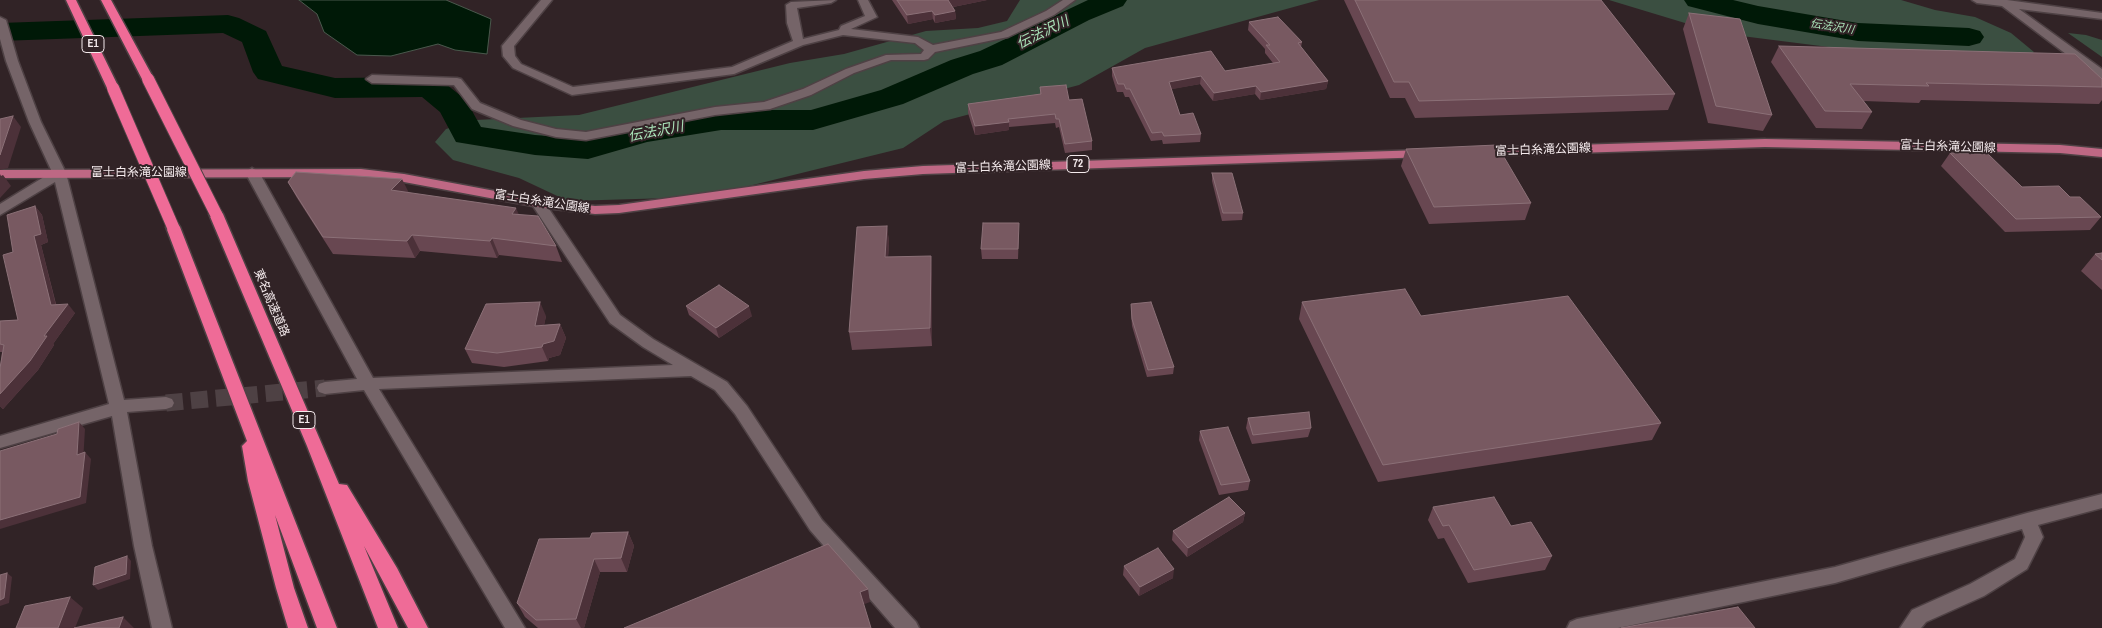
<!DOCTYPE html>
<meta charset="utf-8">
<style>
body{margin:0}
canvas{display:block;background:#312326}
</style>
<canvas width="2102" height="628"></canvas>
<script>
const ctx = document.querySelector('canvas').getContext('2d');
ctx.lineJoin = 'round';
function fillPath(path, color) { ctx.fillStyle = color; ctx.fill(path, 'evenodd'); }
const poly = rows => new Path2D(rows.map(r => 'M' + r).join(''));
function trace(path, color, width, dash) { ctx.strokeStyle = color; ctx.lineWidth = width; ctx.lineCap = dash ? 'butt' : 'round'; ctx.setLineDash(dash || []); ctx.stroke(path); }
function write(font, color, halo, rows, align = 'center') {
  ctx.font = font + ' "Archivo Narrow","Noto Sans JP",sans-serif'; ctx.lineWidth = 4; ctx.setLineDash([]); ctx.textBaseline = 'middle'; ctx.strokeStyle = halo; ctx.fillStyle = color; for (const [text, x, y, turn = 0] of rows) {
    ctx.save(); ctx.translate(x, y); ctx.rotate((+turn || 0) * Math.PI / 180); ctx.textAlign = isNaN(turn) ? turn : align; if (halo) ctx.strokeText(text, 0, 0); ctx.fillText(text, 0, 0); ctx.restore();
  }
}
fillPath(poly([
 [1020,0,1319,0,1145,48,1079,85,944,121,903,148,704,197,568,201,519,178,453,160,435,142,446,129,476,120,579,115,790,63,844,54,926,31,978,28,1007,21],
 [1609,0,1901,0,1935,10,1975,17,2011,33,2034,52,2021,62,1892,55,1718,33],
 [2068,33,2086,35,2102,40,2102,57]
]), '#3b4f41');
const water = poly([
 [299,0,446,0,491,19,487,54,455,50,438,44,391,56,357,55,324,32,317,14,299,0]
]);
fillPath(water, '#001907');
trace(water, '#49584c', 1);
fillPath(poly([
 [1088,0,1127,0,1123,6,1089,20,1002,65,973,74,903,104,813,130,721,130,647,142,588,159,535,155,456,142,440,112,422,97,335,98,258,79,253,72,242,42,223,33,0,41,0,23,228,15,239,18,266,31,282,66,335,78,430,77,441,80,466,100,481,127,535,135,587,139,643,123,721,110,811,110,881,90,951,60,980,51,1088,0],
 [1684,0,1733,0,1758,6,1858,23,1969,28,1980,31,1984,37,1980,43,1969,46,1858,41,1758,24,1688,6,1684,0]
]), '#001907');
trace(poly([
 [166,403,325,388]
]), '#4e4144', 17, [17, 8]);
const minor = poly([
 [541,0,552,0,514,46,515,56,521,64,573,87,732,67,793,41,787,23,786,5,791,2,836,0,831,3,797,8,803,39,839,30,841,26,865,16,858,0,868,0,877,17,851,29,918,37,933,45,1001,32,1046,11,1063,0,1075,0,1054,15,1008,37,935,52,928,59,924,60,891,60,854,73,811,95,770,109,715,115,586,140,556,137,513,126,472,109,454,85,372,83,366,79,372,75,457,78,461,79,480,103,521,120,556,129,586,132,715,107,764,102,803,89,846,69,886,55,921,54,924,50,915,43,843,35,803,45,734,74,572,95,513,68,503,56,502,46,541,0],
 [1972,0,2007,0,2102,13,2102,19,2019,9,2102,69,2102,79,2098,78,2002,6,1977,3,1972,0],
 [0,17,6,20,18,61,41,122,66,173,124,400,166,397,172,399,174,403,172,407,166,409,127,412,152,546,172,628,152,628,134,546,112,416,0,448,0,436,109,404,55,182,0,215,0,204,52,172,29,122,6,61,0,39,0,17],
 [252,168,259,172,373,378,673,365,643,347,610,323,531,203,538,199,543,200,620,315,653,339,727,382,747,406,822,520,916,622,919,628,895,628,810,530,735,414,715,390,691,376,379,389,525,628,505,628,364,390,325,394,319,392,317,388,319,384,325,382,357,379,245,172,252,168],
 [2102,494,2102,508,2038,525,2043,537,2027,569,1984,596,1926,622,1921,628,1900,628,1912,610,1970,584,2015,559,2025,537,2022,529,1835,583,1618,628,1567,628,1570,622,1577,619,1835,567,2027,513,2102,494]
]);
const major = poly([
 [1765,139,2060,145,2102,149,2102,157,2060,153,1765,147,1481,156,1475,152,1481,148,1765,139],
 [1423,150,1429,154,1428,157,923,174,864,179,619,213,595,214,538,207,404,182,361,177,0,178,0,170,361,169,404,174,538,199,595,206,619,205,864,171,923,166,1423,150]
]);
const highway = poly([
 [66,0,76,0,119,88,117,91,113,92,107,88,66,0],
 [101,0,111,0,154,79,152,82,144,82,142,79,101,0],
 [216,210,221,211,223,214,339,484,347,485,397,568,428,628,408,628,364,546,398,628,378,628,307,446,209,214,211,211,216,210],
 [173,223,178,224,180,227,337,628,317,628,275,515,294,588,308,628,288,628,276,588,248,481,242,446,247,441,166,227,168,224,173,223]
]);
trace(minor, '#4e4144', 3);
trace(major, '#4e4144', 3);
trace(highway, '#4e4144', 3);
fillPath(minor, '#756468');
fillPath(major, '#be6884');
fillPath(highway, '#ef6b97');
const highwayBridge = poly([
 [148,79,216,214],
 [113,88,173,227]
]);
trace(highwayBridge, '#4e4144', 14, []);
trace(highwayBridge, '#ef6b97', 12);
fillPath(poly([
 [892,0,987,0,953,7,955,11,956,19,935,23,933,19,908,24],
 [1344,0,1601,0,1675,94,1668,110,1415,118,1405,98,1390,98],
 [1689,13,1772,115,1763,131,1708,123,1683,29],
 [1249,22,1302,42,1301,47,1328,81,1326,89,1260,100,1255,94,1213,101,1200,84,1171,89,1180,115,1201,134,1200,142,1163,144,1162,140,1151,141,1129,97,1125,97,1123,92,1117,92,1112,76,1112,68,1225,71,1273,63,1265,53,1265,49,1248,30],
 [1779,46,2102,79,2102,100,2099,104,1921,100,1919,103,1864,101,1872,112,1862,129,1816,128,1771,62],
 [1040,87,1069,100,1092,141,1092,150,1065,153,1059,127,1056,128,1055,123,1009,127,1009,130,975,135,968,113,968,104,1040,94],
 [1406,149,1531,203,1525,220,1429,224,1401,166],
 [1950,153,2022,187,2070,197,2101,217,2090,230,2005,232,1941,166],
 [1212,173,1243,213,1242,220,1222,221,1212,181],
 [288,182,409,193,519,214,556,246,562,262,499,255,497,258,420,251,415,258,333,254,297,198],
 [35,206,42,215,48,242,41,245,56,304,75,313,53,344,54,345,38,370,3,409,0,406,0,368,2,352,0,352,0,321,18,320,13,252],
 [887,226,889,243,888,257,932,273,932,346,852,350,849,332],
 [1019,232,1018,259,982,259,981,249],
 [2102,253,2102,290,2081,271,2095,254],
 [1302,302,1421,316,1661,423,1652,440,1378,482,1299,319],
 [1131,304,1174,367,1173,374,1147,377,1132,326,1131,311],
 [686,306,752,316,719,338,689,315],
 [546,316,544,325,560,324,566,338,560,355,549,358,548,361,504,367,472,363,465,349],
 [1248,418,1311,428,1308,437,1252,444,1246,428],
 [1200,431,1250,481,1248,490,1219,495,1199,440],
 [1433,507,1511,526,1552,556,1545,570,1468,583,1444,538,1438,539,1428,520],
 [1245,513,1243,522,1187,557,1172,540,1173,531],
 [628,532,634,546,627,572,600,572,584,628,538,628,525,617,517,603],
 [1124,566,1173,578,1139,596,1123,575]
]), '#684751');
fillPath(poly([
 [948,0,987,0,948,8],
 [932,11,933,19,908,24,907,15],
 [955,11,956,19,935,23,935,15],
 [1201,76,1200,84,1168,90,1169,82],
 [1328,81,1326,89,1260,100,1261,92],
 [1256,86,1255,94,1213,101,1214,93],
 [13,116,21,127,8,168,0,170,0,154],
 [1009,122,1009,130,975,135,975,126],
 [0,174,1,176,3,175,11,186,0,198],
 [402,179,410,195,391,190],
 [35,206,42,215,48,242,41,245,58,314,51,305,34,236],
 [516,208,523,224,512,214],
 [887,226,889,243,887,275,885,257],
 [412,235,420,251,415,258,407,241],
 [492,238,499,255,497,258,490,241],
 [931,256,932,273,932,346,930,328],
 [540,302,546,316,541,340,535,326],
 [68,304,75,313,53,344,54,345,38,370,3,409,0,406,0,394],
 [749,306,752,316,719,338,716,328],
 [560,324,566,338,560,355,549,358,548,361,542,347,543,344],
 [79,422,85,429,83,462,77,455],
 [85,452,91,459,86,503,0,529,0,520],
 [1245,513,1243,522,1187,557,1188,548],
 [628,532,634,546,627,572,621,558],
 [127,556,131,561,130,579,98,590,93,585],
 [594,559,600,572,584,628,581,628,576,619],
 [1174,569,1173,578,1139,596,1140,587],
 [7,573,12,577,9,603,0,606,0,600],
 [868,589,870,602,862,605,860,592],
 [70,597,83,608,75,628,58,628],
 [123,617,134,628,119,628]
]), '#4c3139');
const building = poly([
 [897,0,948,0,955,11,935,15,932,11,907,15,897,0],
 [1355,0,1601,0,1675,94,1419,101,1409,82,1394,82,1355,0],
 [1689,13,1740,19,1772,115,1716,106,1689,13],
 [1278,17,1302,42,1298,43,1328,81,1261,92,1256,86,1214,93,1201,76,1169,82,1180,115,1193,113,1201,134,1164,136,1162,132,1152,133,1130,89,1126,89,1124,84,1118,84,1112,68,1211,51,1225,71,1280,62,1266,45,1270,45,1249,22,1278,17],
 [1779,46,2075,54,2102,79,2102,87,1926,83,1929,86,1850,84,1872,112,1825,111,1779,46],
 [1066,85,1069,100,1082,99,1092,141,1065,144,1059,119,1056,119,1055,114,1008,119,1009,122,975,126,968,104,1041,94,1040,87,1066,85],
 [13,116,0,155,0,119,13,116],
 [1497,145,1531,203,1434,207,1406,149,1497,145],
 [1950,153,1988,154,2022,187,2059,186,2070,197,2080,197,2101,217,2016,219,1950,153],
 [296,172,402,179,391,190,516,208,512,214,538,216,556,246,492,238,490,241,412,235,407,241,323,237,288,182,296,172],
 [1212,173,1232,173,1243,213,1223,213,1212,173],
 [35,206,41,234,34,236,51,305,68,304,44,336,47,336,30,361,0,394,0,368,4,345,0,344,0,321,18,320,3,255,13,252,7,215,35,206],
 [983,223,1019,223,1018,249,981,249,983,223],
 [887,226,885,257,931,256,930,328,849,332,857,227,887,226],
 [2102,253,2102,260,2095,254,2102,253],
 [719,285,749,306,716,328,686,306,719,285],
 [1405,289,1421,316,1568,296,1661,423,1383,465,1302,302,1405,289],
 [540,302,535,326,560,324,554,341,543,344,542,347,497,353,465,349,486,304,540,302],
 [1151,302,1174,367,1148,370,1132,319,1131,304,1151,302],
 [1309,412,1311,428,1253,435,1248,418,1309,412],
 [79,422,77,455,85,452,80,497,0,520,0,451,57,434,58,429,79,422],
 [1228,427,1250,481,1221,485,1200,431,1228,427],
 [1229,497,1245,513,1188,548,1173,531,1229,497],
 [1494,497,1511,526,1531,522,1552,556,1474,570,1449,525,1443,526,1433,507,1494,497],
 [628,532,621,558,594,559,576,619,536,620,517,603,539,539,590,538,592,533,628,532],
 [828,544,868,589,860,592,871,628,624,628,828,544],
 [1158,548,1174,569,1140,587,1124,566,1158,548],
 [127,556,126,574,93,585,95,567,127,556],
 [7,573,4,598,0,600,0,575,7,573],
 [70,597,58,628,16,628,25,606,70,597],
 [1738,607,1755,628,1621,628,1738,607],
 [123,617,119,628,74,628,123,617]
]);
fillPath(building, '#785961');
trace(building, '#8b7077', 1);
write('italic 11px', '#aae3b9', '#312326', [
 ["伝法沢川",1832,27,9]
]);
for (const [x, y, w] of [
 [93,44,22],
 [1078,164,22],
 [304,420,22]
]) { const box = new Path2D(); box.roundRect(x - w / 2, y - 8.5, w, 17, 4); ctx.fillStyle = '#312326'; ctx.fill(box); trace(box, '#f4eaec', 1); }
write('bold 11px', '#f4eaec', null, [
 ["E1",93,44],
 ["72",1078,164],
 ["E1",304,420]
]);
write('12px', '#f4eaec', '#312326', [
 ["富士白糸滝公園線",1948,147,2],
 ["富士白糸滝公園線",1543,150,-2],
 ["富士白糸滝公園線",1003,167,-2],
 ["富士白糸滝公園線",139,173],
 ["富士白糸滝公園線",542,202,9],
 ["東名高速道路",271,303,67]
]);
write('italic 14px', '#aae3b9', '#312326', [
 ["伝法沢川",1043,33,-26],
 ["伝法沢川",656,132,-11]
]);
</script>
